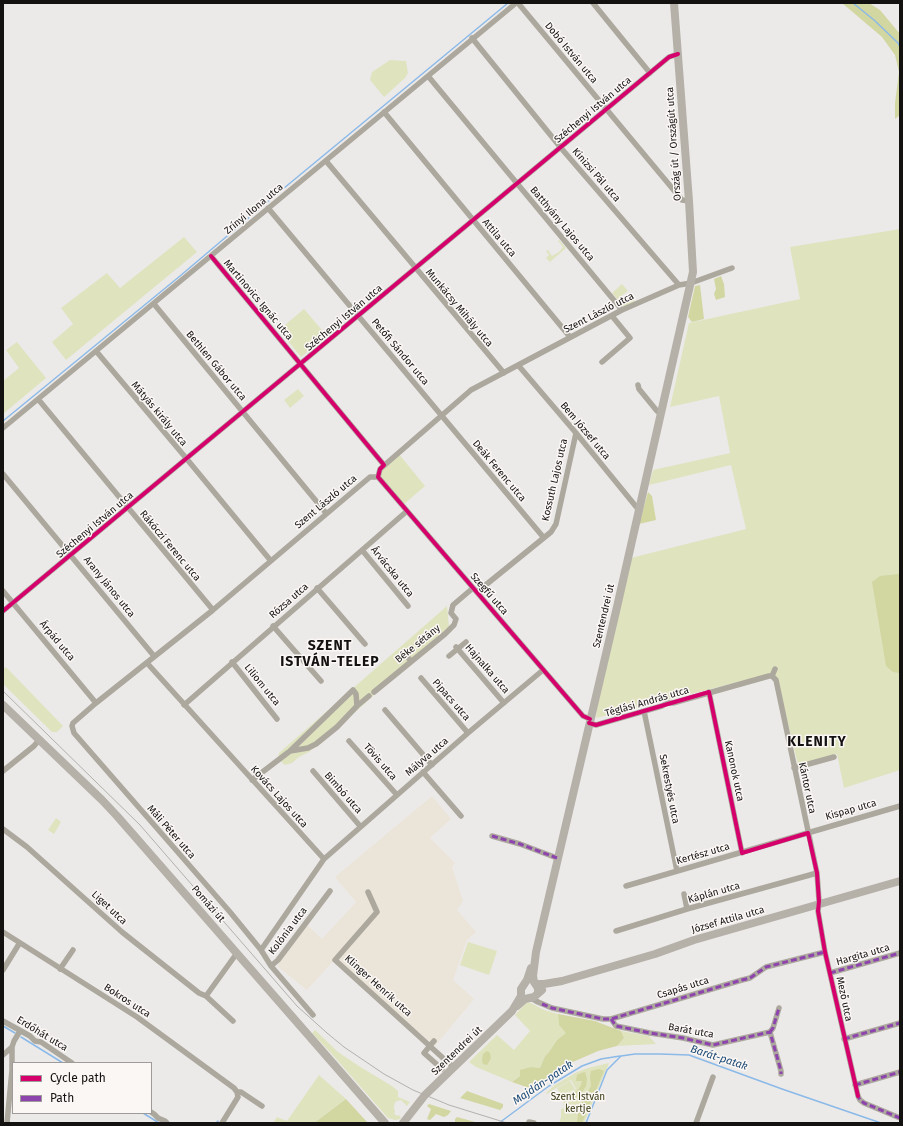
<!DOCTYPE html>
<meta charset="utf-8">
<style>
body{margin:0}
#map{position:relative;width:903px;height:1126px;overflow:hidden;background:#eceae9;font-family:"Fira Sans",sans-serif}
canvas{display:block}
.frame{position:absolute;inset:0;border:4px solid #131211;pointer-events:none}
.legend{position:absolute;left:12px;top:1062px;width:140px;height:52px;box-sizing:border-box;background:#fbf7f5;border:1px solid #9e9b9a;margin:0;padding:5px 7px;list-style:none;font-size:12px;color:#131211}
.legend li{display:flex;align-items:center;gap:8px;height:20px}
.legend b{width:20px;border:1px solid #9e9b9a}
</style>
<div id="map">
<canvas width="903" height="1126"></canvas>
<div class="frame"></div>
<ul class="legend">
<li><b style="height:5px;background:#d6006c"></b>Cycle path</li>
<li><b style="height:5px;background:#8e44ad"></b>Path</li>
</ul>
</div>
<script>
const ctx = document.querySelector('canvas').getContext('2d');
ctx.lineJoin = 'round';
function fillPath(path, color) { ctx.fillStyle = color; ctx.fill(path, 'evenodd'); }
const poly = rows => new Path2D(rows.map(r => 'M' + r).join(''));
function trace(path, color, width, dash) { ctx.strokeStyle = color; ctx.lineWidth = width; ctx.lineCap = dash ? 'butt' : 'round'; ctx.setLineDash(dash || []); ctx.stroke(path); }
function write(font, color, halo, rows, align = 'center') {
  ctx.font = font + ' "Fira Sans",sans-serif'; ctx.lineWidth = 3; ctx.setLineDash([]); ctx.textBaseline = 'middle'; ctx.strokeStyle = halo; ctx.fillStyle = color; for (const [text, x, y, turn = 0] of rows) {
    ctx.save(); ctx.translate(x, y); ctx.rotate((+turn || 0) * Math.PI / 180); ctx.textAlign = isNaN(turn) ? turn : align; if (halo) ctx.strokeText(text, 0, 0); ctx.fillText(text, 0, 0); ctx.restore();
  }
}
fillPath(poly([
 [432,796,451,819,430,838,455,863,452,867,463,901,457,910,476,932,467,940,453,980,474,999,435,1046,335,959,307,990,277,966,307,925,322,939,356,902,335,877]
]), '#ebe4d8');
fillPath(poly([
 [390,60,406,61,408,73,405,78,384,97,370,80,372,72],
 [900,229,900,770,844,788,837,754,798,765,777,678,770,674,596,718,598,703,631,558,746,529,731,465,649,485,653,470,730,453,719,396,670,407,689,323,800,299,790,247],
 [184,237,197,252,66,360,52,342,73,324,61,308,107,273,120,288],
 [559,240,566,248,550,262,546,258,549,255,546,251,548,250,552,256,559,252,563,247,558,241],
 [622,284,628,291,620,297,626,303,633,299,635,302,624,307,612,293],
 [304,309,327,336,301,357,279,330],
 [17,342,46,378,3,414,3,381,19,368,6,350],
 [298,389,304,396,290,408,284,400],
 [398,453,425,486,403,505,378,477,380,469],
 [447,606,449,627,329,736,309,752,299,757,292,763,285,765,278,759,279,753],
 [6,667,63,726,57,732,52,732,3,684,3,669],
 [56,818,61,822,54,834,48,830],
 [468,942,497,951,489,975,460,965],
 [527,1002,531,1003,544,1010,558,1014,559,1025,567,1033,557,1040,549,1052,545,1056,540,1068,531,1067,512,1082,476,1067,469,1062,497,1035,514,1050,530,1031,515,1015],
 [315,1030,338,1052,362,1068,392,1086,398,1091,398,1097,410,1102,407,1106,401,1100,395,1102,394,1107,395,1112,394,1113,397,1116,399,1115,401,1117,400,1119,395,1120,388,1118,330,1052,312,1033],
 [621,1031,649,1036,656,1044,617,1046,624,1038],
 [609,1063,584,1123,559,1123,561,1117,561,1109,564,1108,563,1096,576,1089,571,1080,556,1088,547,1094,546,1093,555,1085,577,1072,588,1068],
 [319,1075,346,1099,314,1123,273,1123,277,1117,287,1121],
 [570,1081,575,1089,561,1096,557,1088]
]), '#dfe3be');
fillPath(poly([
 [842,3,869,3,880,10,900,34,900,115,895,119,895,103,899,72,895,55,882,37],
 [721,276,724,284,725,297,716,300,714,294,716,289,714,279],
 [700,285,704,319,692,322,688,317,695,286],
 [648,492,652,496,656,520,639,524],
 [900,574,900,673,893,672,886,666,872,582,880,576],
 [558,1014,595,1021,621,1031,624,1038,617,1046,598,1051,566,1065,532,1089,512,1082,520,1076,520,1070,531,1067,540,1068,545,1056,549,1052,557,1040,566,1033,559,1025],
 [487,1051,490,1053,491,1058,487,1065,483,1064,482,1060,483,1054],
 [599,1069,604,1071,582,1123,577,1123,579,1107,582,1103,582,1099,587,1093,591,1086,590,1076,591,1071],
 [585,1072,587,1079,586,1086,581,1094,571,1101,567,1100,565,1099,566,1097,571,1096,578,1090,581,1085,582,1081,576,1081,577,1075,581,1073],
 [467,1091,503,1104,503,1107,500,1110,460,1098],
 [346,1099,368,1123,314,1123],
 [429,1104,451,1111,448,1115,444,1117,436,1114,430,1120,427,1119,431,1109,427,1106],
 [457,1117,479,1123,455,1122,455,1119]
]), '#d2d6a1');
trace(poly([
 [853,3,874,20,898,43,900,47],
 [3,421,180,276,272,198,508,3],
 [3,1026,15,1033],
 [21,1037,63,1063],
 [143,1113,159,1123],
 [216,1123,218,1121],
 [499,1123,549,1086,582,1066,601,1059,620,1056],
 [586,1123,607,1070,621,1056,635,1054,660,1054,689,1055,782,1089,881,1123]
]), '#8bb9e8', 1.5);
trace(poly([
 [518,3,682,200,689,201],
 [593,3,650,73],
 [472,38,561,148,679,285],
 [428,76,622,310],
 [384,112,570,337],
 [326,161,504,373],
 [268,208,544,538],
 [211,256,384,465],
 [154,304,326,513],
 [96,351,186,458,271,561],
 [602,362,630,338,612,316],
 [518,365,576,433,638,509],
 [638,385,639,389,657,411,660,413],
 [38,399,213,610],
 [3,428,516,3],
 [3,474,154,656],
 [378,477,380,469,471,390,622,310,679,285,691,283,732,268],
 [378,477,583,716,590,719],
 [362,550,408,606],
 [317,588,365,644],
 [3,591,96,703],
 [477,592,551,532,556,524,576,433],
 [3,611,669,57,678,54],
 [273,626,321,681],
 [456,647,504,703],
 [403,652,411,661],
 [449,656,466,642],
 [232,662,277,719],
 [147,663,324,859,261,950],
 [772,676,776,680,817,873,819,901,818,911,825,952,858,1096,860,1100,864,1103,900,1118],
 [772,676,775,669],
 [421,678,468,733],
 [374,692,445,634,454,625,456,619,451,613,453,605,473,588],
 [709,692,742,853],
 [184,705,407,511],
 [357,706,369,696],
 [385,710,432,765],
 [644,711,677,871],
 [589,723,596,725,662,706,667,703,673,703,769,676,772,676],
 [349,741,397,795],
 [794,768,834,757],
 [3,771,34,746,39,740],
 [313,771,360,826],
 [423,772,461,816],
 [252,780,290,751,353,690,356,694,357,706,337,727,316,744,308,748,290,751],
 [3,829,27,847,122,932,199,993,206,996,233,1021],
 [492,836,520,844,557,858],
 [324,859,468,733,543,670],
 [626,886,900,806],
 [368,892,377,912,335,960,454,1068],
 [684,894,687,909],
 [616,931,687,909,817,873],
 [3,932,137,1017,234,1088,237,1092,238,1097,222,1123],
 [271,966,278,960,330,891],
 [60,969,73,950],
 [3,970,19,944],
 [830,973,900,953],
 [206,996,237,953],
 [531,998,538,1002,552,1008,603,1019,611,1019,742,980,750,978,766,967,825,952],
 [313,1015,271,966,261,950,230,912,74,733,72,726,73,723,96,703,213,610,370,477,378,477],
 [611,1019,616,1026,621,1027,650,1033,683,1038,713,1045,770,1032,781,1071,781,1074],
 [3,1021,30,1036,35,1041,41,1042,72,1063],
 [770,1032,773,1028,779,1008],
 [844,1039,900,1023],
 [434,1041,424,1053,442,1069],
 [3,1055,12,1047,14,1041,20,1031],
 [855,1085,900,1072],
 [237,1092,241,1092,262,1106],
 [151,1112,154,1114,158,1118,165,1121,167,1123],
 [529,1122,534,1123],
 [7,1123,12,1070,12,1047],
 [696,1123,713,1077]
]), '#aca89e', 5.5);
trace(poly([
 [3,705,102,800,117,816,385,1123],
 [536,984,544,984,562,981,655,954,694,940,900,881],
 [538,992,538,988,534,982,533,976,536,952,617,607,693,272,689,201,674,3],
 [517,1006,525,999,534,997,542,990],
 [403,1123,425,1095,512,1011,521,996,521,989,527,980,531,968]
]), '#b5b0a8', 8);
trace(poly([
 [3,691,140,825,297,1006,327,1033,344,1047,384,1074,413,1090,449,1105,507,1123]
]), '#b2b0ad', 1);
trace(poly([
 [492,836,520,844,557,858],
 [830,973,900,953],
 [542,1004,552,1008,603,1019,611,1019,742,980,750,978,766,967,825,952],
 [611,1019,616,1026,621,1027,650,1033,683,1038,713,1045,770,1032,781,1071,781,1074],
 [770,1032,773,1028,779,1008],
 [844,1039,900,1023],
 [855,1085,900,1072],
 [857,1094,860,1100,864,1103,900,1118]
]), '#8e44ad', 3, [6, 3]);
trace(poly([
 [211,256,384,465,380,469,378,477,583,716,590,719],
 [3,611,669,57,678,54],
 [589,723,596,725,709,692,742,853,808,833,817,873,819,901,818,911,825,952,858,1096]
]), '#d6006c', 4);
write('10px', '#131211', '#fbf7f5', [
 ["Dobó István utca",571,53,50],
 ["Széchenyi István utca",593,110,-40],
 ["Ország út / Országút utca",674,144,-94],
 ["Kinizsi Pál utca",596,175,49],
 ["Zrínyi Ilona utca",254,209,-40],
 ["Batthyány Lajos utca",562,224,50],
 ["Attila utca",499,238,50],
 ["Martinovics Ignác utca",258,300,50],
 ["Munkácsy Mihály utca",459,308,50],
 ["Szent László utca",599,313,-27],
 ["Széchenyi István utca",344,318,-40],
 ["Petőfi Sándor utca",400,352,50],
 ["Bethlen Gábor utca",216,366,50],
 ["Mátyás király utca",159,414,50],
 ["Bem József utca",585,431,50],
 ["Deák Ferenc utca",499,471,50],
 ["Kossuth Lajos utca",555,480,-77],
 ["Szent László utca",326,502,-40],
 ["Széchenyi István utca",95,525,-40],
 ["Rákóczi Ferenc utca",170,546,50],
 ["Árvácska utca",392,572,51],
 ["Arany János utca",109,587,51],
 ["Szegfű utca",489,594,49],
 ["Rózsa utca",289,601,-41],
 ["Szentendrei út",604,616,-77],
 ["Árpád utca",57,641,50],
 ["Béke sétány",418,644,-39],
 ["Hajnalka utca",487,669,49],
 ["Liliom utca",262,685,51],
 ["Pipacs utca",451,700,49],
 ["Téglási András utca",647,702,-16],
 ["Mályva utca",427,757,-41],
 ["Tövis utca",380,762,49],
 ["Kanonok utca",734,771,78],
 ["Kántor utca",807,788,78],
 ["Sekrestyés utca",669,789,79],
 ["Bimbó utca",343,793,49],
 ["Kovács Lajos utca",279,797,48],
 ["Kispap utca",851,810,-16],
 ["Máli Péter utca",171,832,49],
 ["Kertész utca",703,854,-16],
 ["Káplán utca",714,893,-16],
 ["Pomázi út",208,904,49],
 ["Liget utca",109,908,43],
 ["József Attila utca",728,920,-16],
 ["Kolónia utca",288,931,-53],
 ["Hargita utca",863,955,-16],
 ["Klinger Henrik utca",378,986,42],
 ["Csapás utca",683,988,-17],
 ["Mező utca",844,999,78],
 ["Bokros utca",127,1001,33],
 ["Barát utca",691,1031,10],
 ["Erdőhát utca",42,1034,31],
 ["Szentendrei út",457,1051,-44]
]);
write('10px', '#363a11', '#fbf7f5', [
 ["Szent István",578,1097],
 ["kertje",578,1109]
]);
write('italic 11px', '#1a4975', '#fbf7f5', [
 ["Barát-patak",719,1058,18],
 ["Majdán-patak",543,1083,-34]
]);
ctx.letterSpacing = '1px';
write('bold 14px', '#131211', '#fbf7f5', [
 ["SZENT",330,646],
 ["ISTVÁN-TELEP",330,662],
 ["KLENITY",817,742]
]);
ctx.letterSpacing = '0px';
</script>
